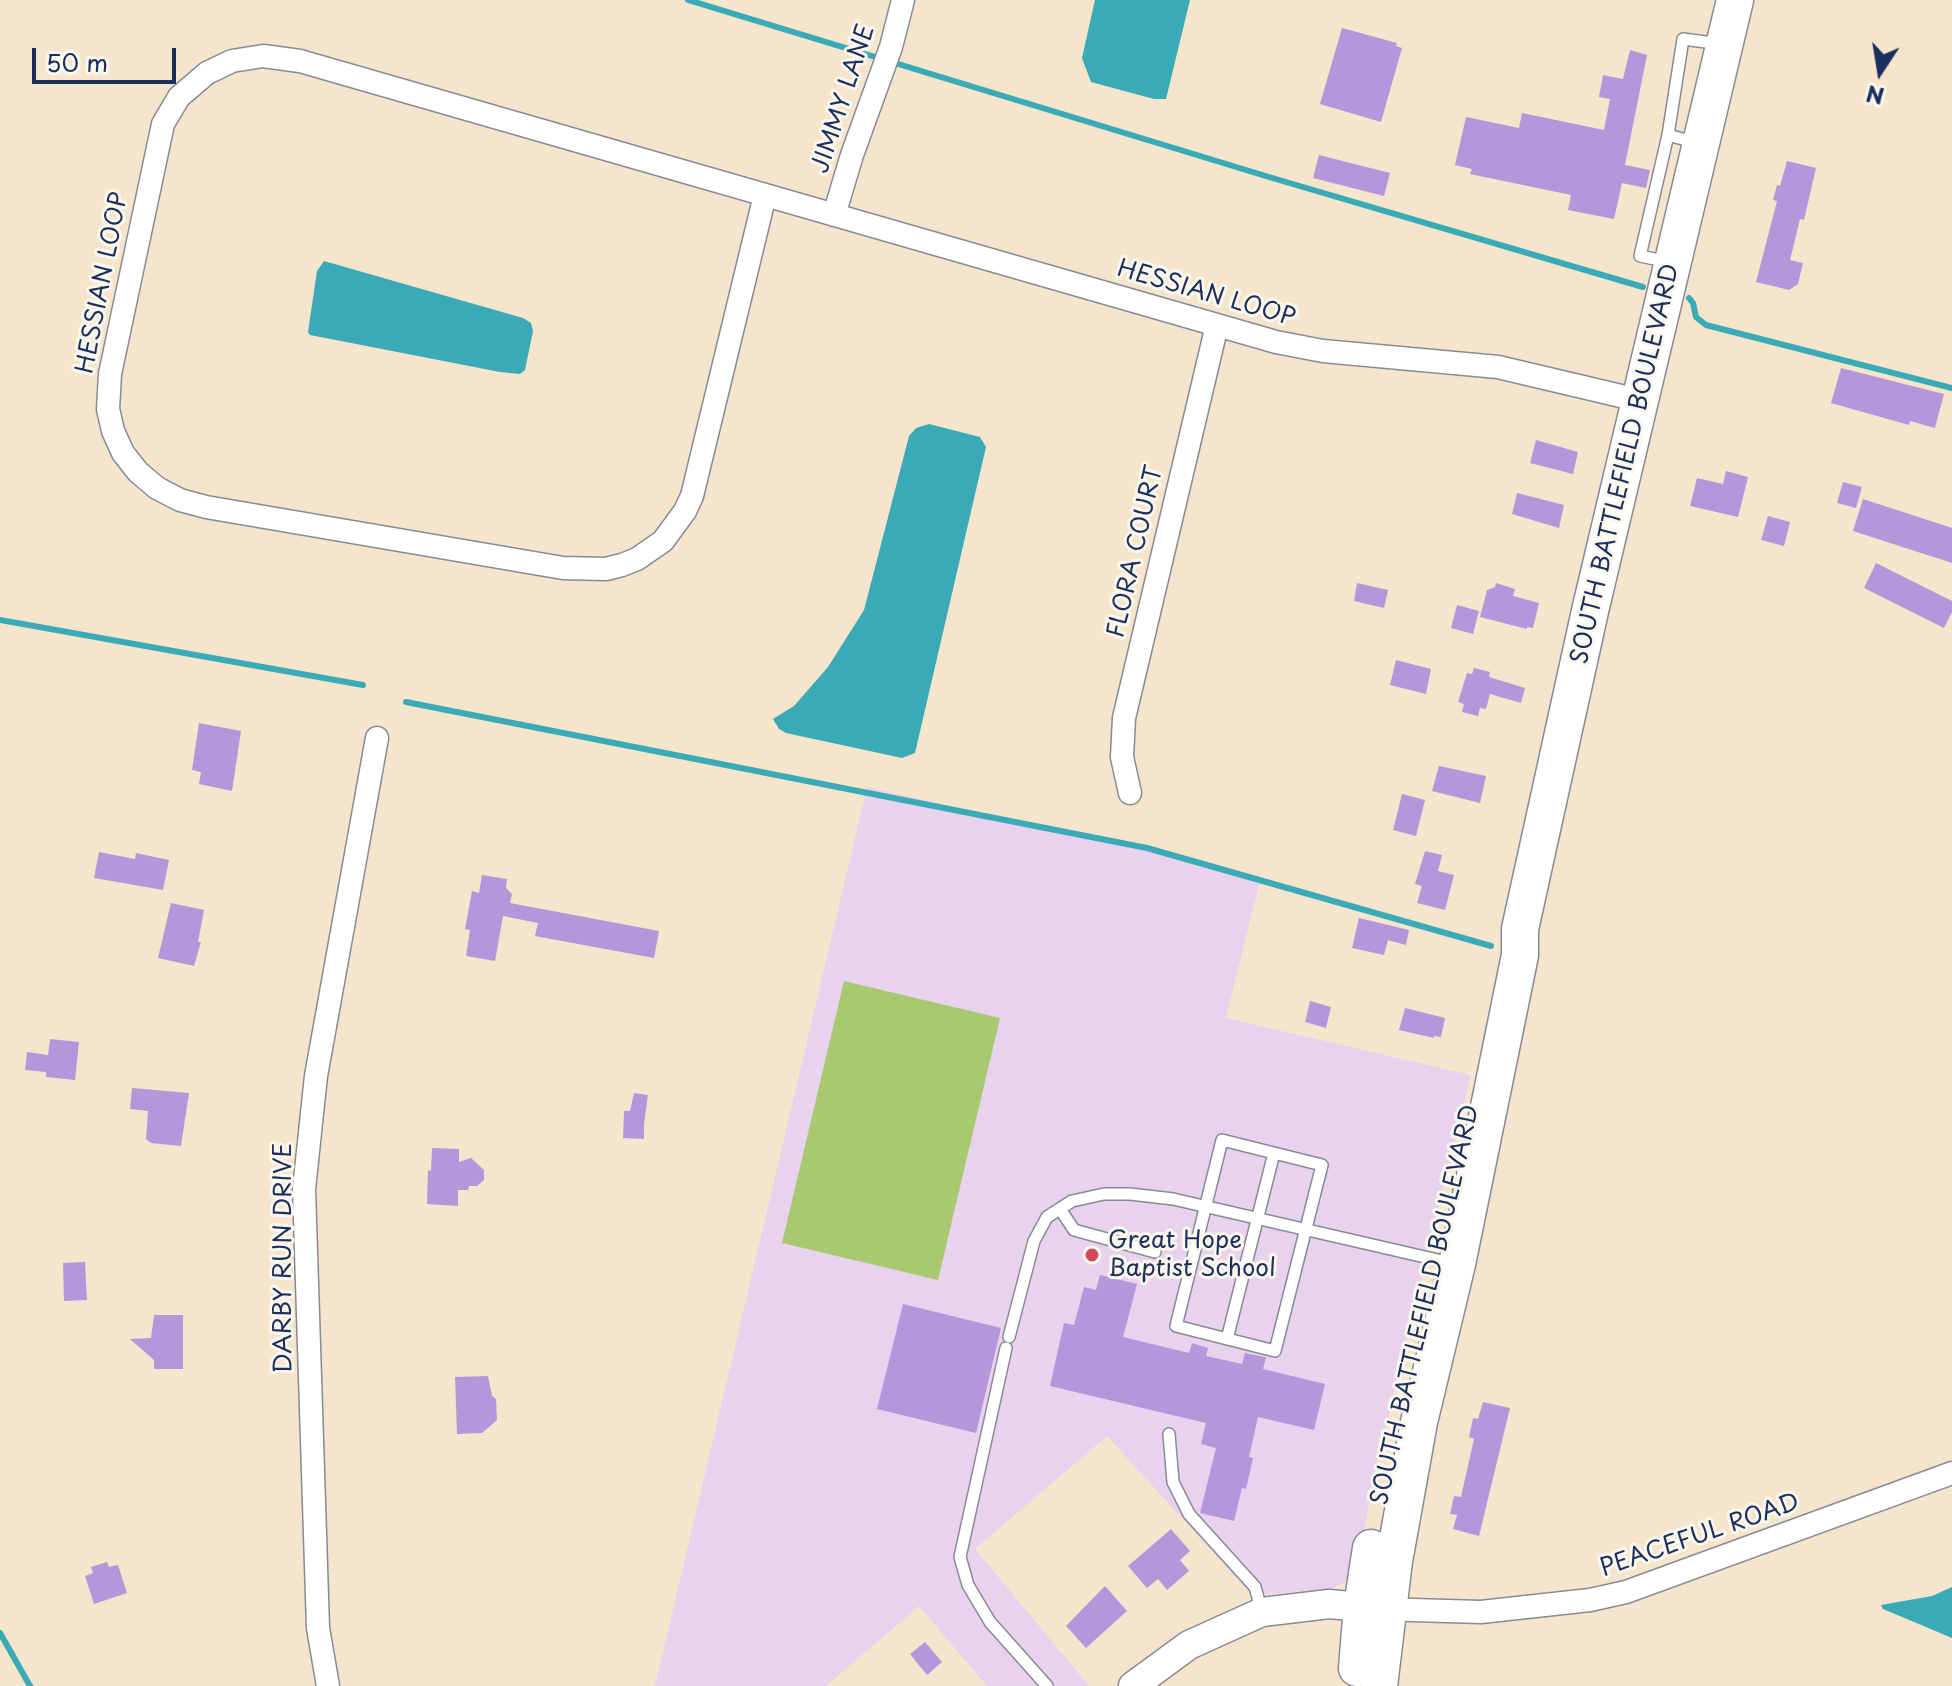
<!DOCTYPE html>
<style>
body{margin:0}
#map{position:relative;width:1952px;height:1686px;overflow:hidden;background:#f5e5cd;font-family:"Playpen Sans",sans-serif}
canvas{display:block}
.north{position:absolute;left:1840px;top:32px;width:80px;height:80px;-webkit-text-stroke:6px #fbf7ec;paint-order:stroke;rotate:192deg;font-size:22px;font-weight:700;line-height:32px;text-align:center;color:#1b2f5e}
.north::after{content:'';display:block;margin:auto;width:28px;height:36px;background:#1b2f5e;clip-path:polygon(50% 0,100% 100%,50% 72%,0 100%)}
.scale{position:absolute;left:32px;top:48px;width:144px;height:36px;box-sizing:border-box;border:4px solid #1b2f5e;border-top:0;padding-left:10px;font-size:24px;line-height:28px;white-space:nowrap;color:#1b2f5e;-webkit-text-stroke:6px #fbf7ec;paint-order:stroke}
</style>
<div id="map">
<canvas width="1952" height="1686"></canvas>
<div class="north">N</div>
<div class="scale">50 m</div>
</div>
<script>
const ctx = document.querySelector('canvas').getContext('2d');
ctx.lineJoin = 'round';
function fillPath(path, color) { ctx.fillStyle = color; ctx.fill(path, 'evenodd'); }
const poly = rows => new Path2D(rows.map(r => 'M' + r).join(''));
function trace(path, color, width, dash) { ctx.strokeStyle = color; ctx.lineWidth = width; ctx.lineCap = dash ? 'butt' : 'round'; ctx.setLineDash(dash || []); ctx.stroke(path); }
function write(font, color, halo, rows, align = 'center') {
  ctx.font = font + ' "Playpen Sans",sans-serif'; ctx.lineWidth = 6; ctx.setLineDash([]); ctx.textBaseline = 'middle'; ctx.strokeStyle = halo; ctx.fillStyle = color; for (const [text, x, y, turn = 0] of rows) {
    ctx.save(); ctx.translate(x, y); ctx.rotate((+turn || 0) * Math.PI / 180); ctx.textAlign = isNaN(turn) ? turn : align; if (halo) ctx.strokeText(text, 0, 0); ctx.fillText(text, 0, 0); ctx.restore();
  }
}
fillPath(poly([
 [867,787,1261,877,1226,1018,1471,1075,1373,1480,1359,1561,1343,1583,1331,1589,1252,1595,1107,1436,975,1549,1089,1686,987,1686,919,1606,826,1686,655,1686]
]), '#e8d2ee');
fillPath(poly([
 [844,981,1000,1018,938,1280,782,1243]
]), '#a9c971');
fillPath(poly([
 [1095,0,1190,0,1166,99,1154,99,1091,82,1082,58],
 [324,261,523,318,531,323,533,331,525,370,520,374,500,372,310,335,308,332,317,271],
 [929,424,980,437,986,447,915,753,902,758,786,733,779,729,773,719,794,706,828,667,864,610,909,436,916,428],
 [1952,1587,1952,1638,1883,1609,1881,1605,1932,1596]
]), '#3aabb6');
trace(poly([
 [688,0,1269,177,1643,287],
 [1689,298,1693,303,1696,317,1706,325,1952,388],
 [0,620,363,685],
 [406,702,1147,848,1491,946],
 [0,1633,30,1686]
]), '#3aabb6', 6);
fillPath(poly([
 [1342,28,1397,43,1396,46,1402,48,1381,122,1320,104],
 [1630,50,1647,55,1625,165,1650,170,1646,188,1622,183,1614,219,1568,210,1571,195,1470,174,1472,169,1455,165,1466,117,1519,128,1522,113,1604,130,1610,99,1599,97,1603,75,1623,79],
 [1319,155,1390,173,1384,196,1313,178],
 [1787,161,1816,168,1804,220,1800,219,1790,260,1803,263,1798,284,1789,290,1756,282,1777,201,1773,200,1777,185,1780,186],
 [1841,368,1944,394,1935,428,1910,421,1909,425,1831,403],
 [1536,440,1578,452,1573,474,1530,463],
 [1726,471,1748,477,1738,517,1690,506,1697,478,1723,484],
 [1843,482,1862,487,1856,508,1837,503],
 [1517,493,1564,505,1559,528,1512,514],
 [1863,499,1952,528,1952,563,1853,531],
 [1768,516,1790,522,1784,546,1761,540],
 [1876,563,1952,601,1952,612,1944,628,1864,588],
 [1357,583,1388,590,1384,608,1354,601],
 [1496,583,1515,589,1513,596,1539,603,1533,628,1527,627,1527,629,1480,617,1487,590,1495,587],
 [1457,605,1479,611,1473,634,1451,628],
 [1396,660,1431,669,1426,694,1390,685],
 [1474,668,1490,672,1489,677,1525,688,1521,703,1490,694,1486,709,1480,708,1478,716,1462,712,1464,704,1458,702,1467,673,1472,674],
 [199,723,241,731,232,791,199,784,201,772,192,770],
 [1439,766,1486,776,1480,803,1432,791],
 [1402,794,1425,800,1416,836,1393,830],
 [1425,851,1442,855,1438,871,1454,875,1445,910,1417,903,1422,886,1415,884],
 [99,852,135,859,136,853,169,860,163,890,94,878],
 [482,875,507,879,506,888,512,894,510,903,659,931,654,958,535,936,538,923,503,916,495,961,466,956,470,930,465,929,472,891,479,893],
 [171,903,204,910,198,942,201,942,194,966,158,958],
 [1359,918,1409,930,1406,945,1388,940,1384,955,1352,948],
 [1310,1001,1331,1007,1326,1028,1305,1022],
 [1405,1008,1445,1018,1441,1037,1434,1036,1434,1038,1399,1030],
 [50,1039,79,1042,75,1080,46,1077,46,1072,25,1070,27,1052,48,1055],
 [132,1088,189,1093,181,1146,151,1143,146,1139,148,1111,130,1109],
 [634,1093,648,1095,644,1124,644,1139,623,1138,624,1111,630,1111],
 [432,1148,459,1149,459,1162,471,1158,484,1170,484,1180,477,1186,469,1186,468,1190,458,1190,458,1206,427,1204,428,1170,431,1171],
 [85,1262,87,1300,64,1301,63,1263],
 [1100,1275,1137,1284,1123,1337,1189,1353,1192,1343,1208,1348,1206,1356,1242,1364,1245,1353,1264,1357,1266,1357,1263,1369,1325,1384,1314,1430,1258,1417,1249,1457,1253,1458,1246,1489,1242,1488,1234,1521,1200,1513,1216,1448,1201,1444,1206,1423,1050,1386,1064,1323,1074,1325,1084,1287,1096,1290],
 [903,1304,1001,1328,976,1433,877,1409],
 [154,1315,183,1315,183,1369,154,1369,154,1360,130,1339,151,1338],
 [488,1376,492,1396,496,1399,497,1420,482,1433,457,1434,455,1377],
 [1483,1402,1510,1408,1479,1536,1453,1529,1457,1515,1450,1514,1454,1496,1461,1497,1474,1439,1469,1437,1473,1418,1478,1419],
 [1171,1529,1190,1551,1180,1560,1189,1571,1167,1590,1158,1579,1147,1588,1128,1566],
 [107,1562,109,1567,118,1565,127,1593,94,1604,85,1576,93,1573,91,1567],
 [1105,1586,1127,1611,1086,1648,1066,1626],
 [925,1642,942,1662,927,1675,910,1654]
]), '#b695db');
const service = poly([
 [1668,135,1683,39,1721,44],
 [1669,262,1640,256,1668,135,1697,143],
 [1222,1140,1322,1165,1275,1351,1176,1326,1222,1140],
 [1060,1209,1074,1230,1155,1252],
 [1009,1337,1034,1241,1047,1217,1072,1201,1104,1194,1130,1194,1173,1199,1451,1263],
 [1227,1339,1274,1153],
 [1006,1348,960,1557,968,1585,990,1622,1047,1686],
 [1169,1434,1173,1482,1189,1514,1255,1587,1262,1612]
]);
const minor = poly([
 [765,195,692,496,685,511,663,541,637,559,622,565,606,569,563,568,206,507,180,500,157,488,138,472,123,453,113,431,108,409,110,374,163,124,179,97,207,73,232,61,263,56,300,61,1276,342,1323,351,1498,367,1642,401],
 [834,215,852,155,891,47,903,0],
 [1130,793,1122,757,1124,718,1217,325],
 [1379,1609,1481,1612,1590,1600,1626,1592,1952,1473],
 [328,1686,318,1628,304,1189,316,1076,377,738]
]);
const tertiary = poly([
 [1133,1686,1189,1645,1262,1612,1329,1604,1362,1607]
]);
const primary = poly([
 [1357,1668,1362,1607,1371,1548],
 [1379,1686,1394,1561,1419,1422,1457,1264,1520,955,1520,929,1590,611,1735,0]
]);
trace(service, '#888a96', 14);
trace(minor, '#888a96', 25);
trace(tertiary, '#888a96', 31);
trace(primary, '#888a96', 39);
trace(service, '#fff', 11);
trace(minor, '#fff', 22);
trace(tertiary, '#fff', 28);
trace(primary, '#fff', 36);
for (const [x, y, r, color] of [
 [1092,1255,8,"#d1495b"]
]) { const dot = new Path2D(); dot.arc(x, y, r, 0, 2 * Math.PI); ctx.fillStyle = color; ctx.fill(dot); trace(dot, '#fbf7ec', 3); }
write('24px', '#1b2f5e', '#fbf7ec', [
 ["JIMMY LANE",844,99,-72],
 ["HESSIAN LOOP",103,283,-79],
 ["HESSIAN LOOP",1206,294,16],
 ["SOUTH BATTLEFIELD BOULEVARD",1626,464,-77],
 ["FLORA COURT",1136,552,-77],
 ["DARBY RUN DRIVE",284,1258,-90],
 ["SOUTH BATTLEFIELD BOULEVARD",1426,1305,-77],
 ["PEACEFUL ROAD",1700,1536,-19]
]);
write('24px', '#1b2f5e', '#fbf7ec', [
 ["Great Hope",1108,1241],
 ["Baptist School",1108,1269]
], 'left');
</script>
